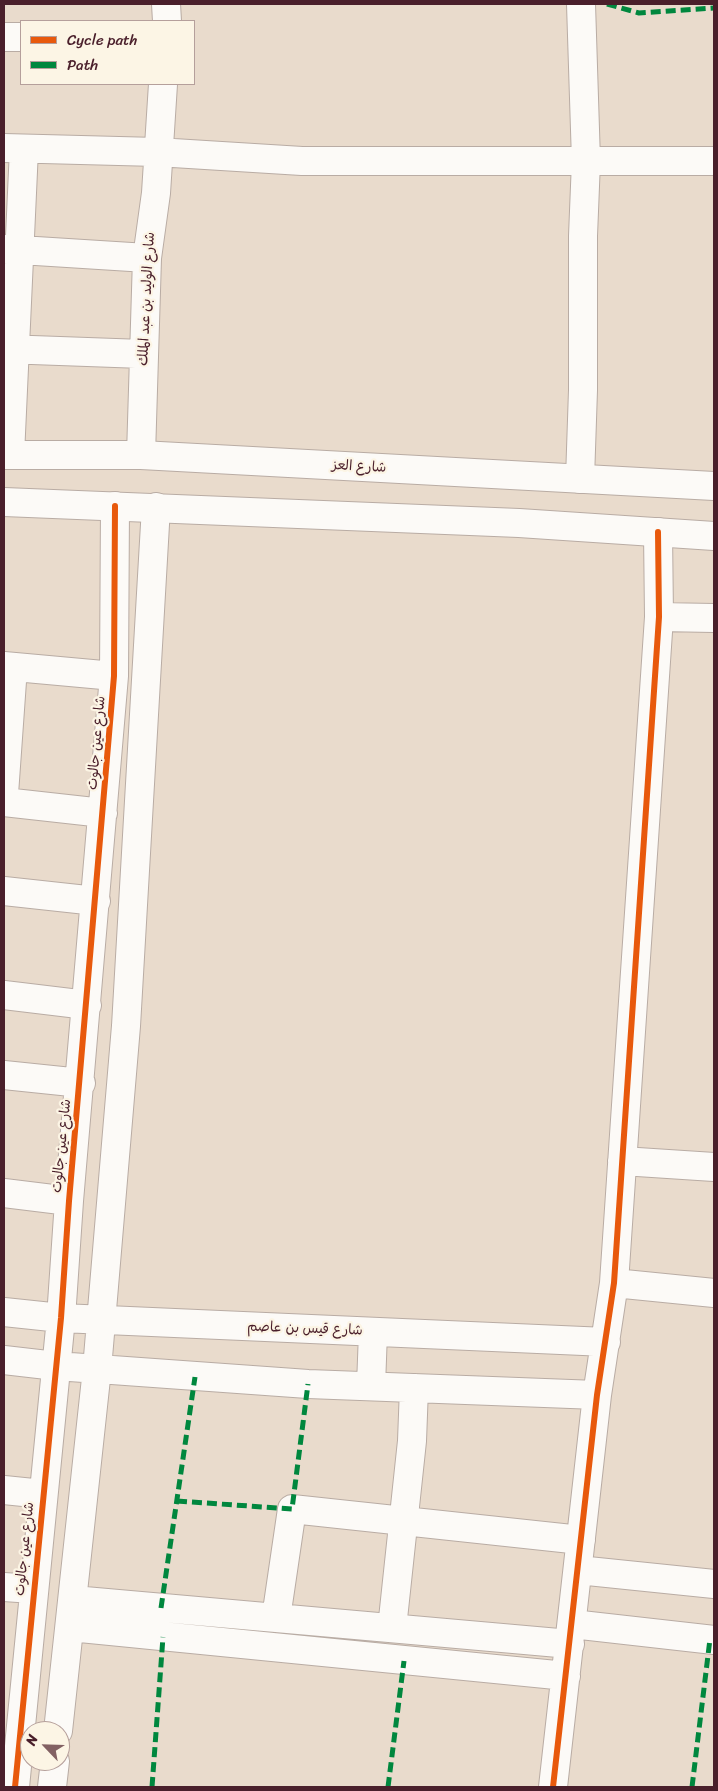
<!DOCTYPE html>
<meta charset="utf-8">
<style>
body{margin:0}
#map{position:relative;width:718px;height:1791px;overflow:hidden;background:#e9dbcc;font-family:Sriracha,sans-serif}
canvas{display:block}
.frame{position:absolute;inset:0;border:5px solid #4a1f2b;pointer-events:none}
.legend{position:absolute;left:20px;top:20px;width:175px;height:65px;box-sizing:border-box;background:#fcf5e5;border:1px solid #b59f9b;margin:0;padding:6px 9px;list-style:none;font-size:15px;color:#4a1f2b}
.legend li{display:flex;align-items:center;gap:10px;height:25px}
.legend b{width:25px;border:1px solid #b59f9b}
.north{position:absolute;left:20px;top:1721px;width:50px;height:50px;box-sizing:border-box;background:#fcf5e5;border:1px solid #b59f9b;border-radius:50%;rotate:294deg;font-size:14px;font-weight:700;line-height:20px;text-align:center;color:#4a1f2b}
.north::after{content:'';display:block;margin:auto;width:18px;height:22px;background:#826163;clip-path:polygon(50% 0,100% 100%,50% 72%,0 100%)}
</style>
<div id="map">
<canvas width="718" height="1791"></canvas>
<div class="frame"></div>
<ul class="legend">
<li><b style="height:6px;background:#e8590c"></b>Cycle path</li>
<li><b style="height:6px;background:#00873e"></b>Path</li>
</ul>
<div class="north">N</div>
</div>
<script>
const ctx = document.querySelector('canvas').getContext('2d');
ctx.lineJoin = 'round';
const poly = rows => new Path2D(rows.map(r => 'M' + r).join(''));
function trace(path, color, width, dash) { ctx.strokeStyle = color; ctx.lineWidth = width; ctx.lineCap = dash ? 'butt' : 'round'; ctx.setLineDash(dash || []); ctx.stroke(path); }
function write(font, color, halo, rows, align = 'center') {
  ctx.font = font + ' Sriracha,"Playpen Sans Arabic",sans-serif'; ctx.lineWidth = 4.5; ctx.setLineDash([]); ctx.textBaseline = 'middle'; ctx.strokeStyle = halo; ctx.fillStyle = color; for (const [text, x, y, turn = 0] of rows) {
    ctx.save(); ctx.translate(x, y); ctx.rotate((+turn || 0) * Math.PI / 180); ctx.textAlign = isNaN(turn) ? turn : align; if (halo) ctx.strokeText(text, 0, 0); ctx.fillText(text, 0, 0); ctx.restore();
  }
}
const minor = poly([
 [166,4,167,21],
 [4,37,21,37],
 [4,148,157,152,302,161,714,161],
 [4,249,147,258],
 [4,349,143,354],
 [10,455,24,149],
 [141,455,147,258,156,193,163,84],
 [580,479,583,390,583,236,586,161,581,4],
 [659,617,714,618],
 [4,666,114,676],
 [4,794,13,667],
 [4,802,103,813],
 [4,891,96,901],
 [4,995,87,1005],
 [4,1075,81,1083],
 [622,1161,714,1167],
 [4,1193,69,1201],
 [614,1283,714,1293],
 [4,1312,61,1318,606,1342],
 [4,1360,56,1366,308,1384,597,1395],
 [371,1386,373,1332],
 [4,1490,43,1494],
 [578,1570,714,1584],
 [4,1587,33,1589],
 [73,1600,570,1644],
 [276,1618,292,1509,581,1540],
 [572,1624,714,1640],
 [70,1627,566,1676],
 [392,1628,412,1441,414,1388],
 [58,1731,97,1369,126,1026,156,507],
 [15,1787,61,1318,69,1201,114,676,115,506],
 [52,1787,55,1761],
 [553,1787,597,1395,614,1283,659,617,658,532]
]);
const major = poly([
 [4,455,141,455,714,486],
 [4,502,519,523,714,536]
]);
trace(minor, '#b9aca4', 30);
trace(major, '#b9aca4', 30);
trace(minor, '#fcfaf7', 28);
trace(major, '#fcfaf7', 28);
trace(poly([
 [607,4,639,13,714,8],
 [177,1501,292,1509,308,1384],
 [161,1608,195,1377],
 [152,1787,163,1637],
 [388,1787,404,1661],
 [692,1787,710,1639]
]), '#00873e', 5, [10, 5]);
trace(poly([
 [15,1787,61,1318,69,1201,114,676,115,506],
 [553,1787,597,1395,614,1283,659,617,658,532]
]), '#e8590c', 6);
write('14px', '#4a1f2b', '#fcf5e5', [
 ["شارع الوليد بن عبد الملك",147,299,-87],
 ["شارع العز",359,467,3],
 ["شارع عين جالوت",97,743,-85],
 ["شارع عين جالوت",62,1146,-84],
 ["شارع قيس بن عاصم",305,1329,2],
 ["شارع عين جالوت",25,1549,-84]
]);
</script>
